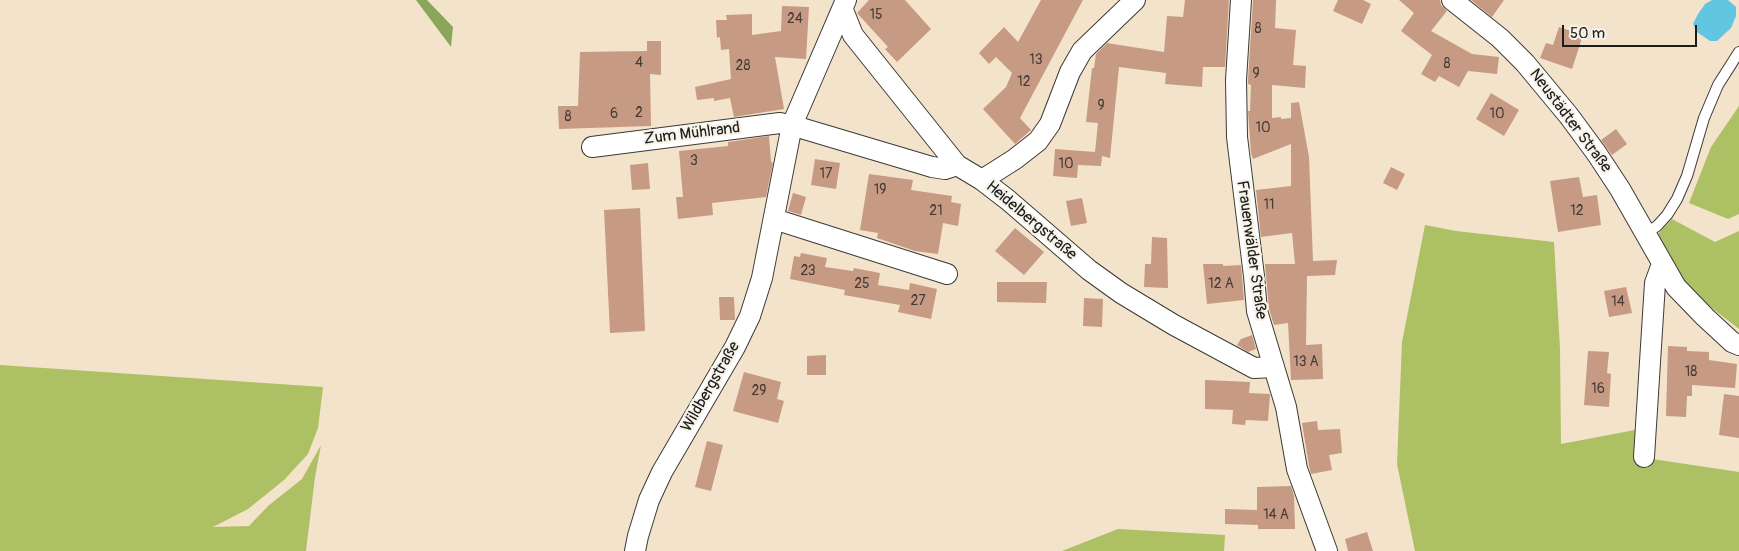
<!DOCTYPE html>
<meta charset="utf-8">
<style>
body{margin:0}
#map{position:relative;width:1739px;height:551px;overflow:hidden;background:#f3e3cb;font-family:Pangolin,sans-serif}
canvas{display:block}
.scale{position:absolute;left:1562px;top:25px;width:135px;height:22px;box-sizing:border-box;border:2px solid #1c1c1c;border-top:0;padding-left:6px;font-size:15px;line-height:18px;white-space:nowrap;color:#1c1c1c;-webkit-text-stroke:4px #f7f3e8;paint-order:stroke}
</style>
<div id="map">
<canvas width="1739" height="551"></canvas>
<div class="scale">50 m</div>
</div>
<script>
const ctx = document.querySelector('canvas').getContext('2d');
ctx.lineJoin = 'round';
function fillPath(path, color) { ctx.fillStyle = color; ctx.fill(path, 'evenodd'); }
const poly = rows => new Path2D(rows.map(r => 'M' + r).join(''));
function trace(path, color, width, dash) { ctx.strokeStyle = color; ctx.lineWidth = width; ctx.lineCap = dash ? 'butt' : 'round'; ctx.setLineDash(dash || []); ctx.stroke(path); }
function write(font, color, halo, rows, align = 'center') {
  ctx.font = font + ' Pangolin,sans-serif'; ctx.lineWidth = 4.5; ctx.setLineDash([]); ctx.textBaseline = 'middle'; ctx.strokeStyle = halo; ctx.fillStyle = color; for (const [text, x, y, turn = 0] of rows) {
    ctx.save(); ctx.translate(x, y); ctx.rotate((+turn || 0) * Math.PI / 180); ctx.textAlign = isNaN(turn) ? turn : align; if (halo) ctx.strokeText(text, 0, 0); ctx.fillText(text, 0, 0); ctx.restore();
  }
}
fillPath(poly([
 [1739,106,1739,214,1728,219,1689,203,1711,147],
 [1672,219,1715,242,1739,231,1739,329,1712,308,1683,283,1656,236],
 [1425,225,1456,231,1554,242,1560,349,1561,444,1640,429,1639,457,1739,472,1739,551,1415,551,1397,464,1402,342],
 [0,365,323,387,318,428,308,454,284,480,248,509,213,527,249,526,268,506,302,479,321,445,315,477,306,551,0,551],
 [1118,529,1225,535,1224,551,1062,551]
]), '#aec064');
fillPath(poly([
 [416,0,427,0,453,27,451,47]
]), '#8aa65a');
fillPath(poly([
 [1712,0,1728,0,1736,7,1736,16,1731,28,1717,41,1710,41,1697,32,1693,24,1698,14,1705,4]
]), '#63c6e1');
fillPath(poly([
 [869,0,905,0,931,29,897,62,885,49,888,47,857,13],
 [1041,0,1083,0,1020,118,1031,130,1015,144,983,109,1006,87,1012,73,996,57,989,64,979,53,1004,27,1018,42],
 [1185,0,1229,0,1225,67,1203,67,1202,87,1165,84,1166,73,1119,67,1110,158,1102,156,1101,166,1078,165,1077,178,1053,176,1055,149,1095,152,1098,123,1086,122,1092,68,1094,68,1096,54,1107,43,1164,52,1167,16,1183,17],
 [1253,0,1276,0,1275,28,1296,30,1293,65,1306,66,1305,88,1272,85,1272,118,1281,117,1281,119,1291,118,1291,103,1299,102,1309,157,1313,261,1337,260,1335,275,1307,276,1306,345,1322,344,1323,379,1291,380,1288,323,1274,325,1269,309,1265,264,1295,264,1292,233,1261,237,1256,190,1291,186,1291,144,1253,159,1251,153,1248,111,1250,111,1251,85,1248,84,1248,80],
 [1338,0,1363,0,1371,4,1362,24,1333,11],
 [1399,0,1440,0,1441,5,1447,11,1431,31,1472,54,1499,57,1497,74,1468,71,1459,87,1439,76,1435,82,1421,74,1432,55,1401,31,1414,13],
 [1471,0,1504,0,1492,17],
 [782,6,809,7,806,59,775,57,784,109,734,117,730,98,714,101,714,98,697,100,695,87,731,79,729,49,721,50,720,37,717,38,716,20,727,20,726,15,752,14,752,35,781,31],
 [1559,27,1583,35,1572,69,1540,58,1546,43,1553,45],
 [647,41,661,41,661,75,650,74,651,126,559,129,558,106,578,106,580,52,647,51],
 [1491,93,1519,110,1504,136,1476,119],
 [1616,129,1627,144,1612,155,1601,140],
 [769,136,771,162,773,163,766,197,712,203,713,215,678,219,676,197,683,197,679,151,728,146,728,142],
 [815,159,840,163,836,189,811,185],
 [648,163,650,189,632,190,630,165],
 [1391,167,1405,174,1397,190,1383,183],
 [869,174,913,180,911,190,952,196,951,202,961,204,958,226,943,223,938,254,915,251,877,238,878,233,860,230],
 [1579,177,1583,197,1597,195,1601,225,1558,232,1550,181],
 [793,193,806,197,801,215,788,211],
 [1082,198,1087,223,1071,226,1066,201],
 [640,208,645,331,610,333,604,210],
 [1015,228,1044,252,1024,275,995,251],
 [1152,237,1167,238,1168,288,1144,287,1145,264,1151,264],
 [801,253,827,258,825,267,853,271,854,268,880,273,878,285,909,290,910,283,937,289,931,319,898,312,900,305,844,295,845,290,790,279,794,256,800,257],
 [1203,264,1223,264,1223,266,1241,265,1244,300,1207,304],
 [997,282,1047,282,1046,303,997,302],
 [1626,287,1632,313,1609,317,1604,291],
 [719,297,734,297,735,320,720,320],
 [1084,298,1103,299,1102,327,1083,326],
 [1252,335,1256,349,1248,352,1237,345,1241,339],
 [1668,346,1687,347,1687,351,1709,352,1709,360,1737,364,1735,388,1692,385,1692,396,1687,396,1686,417,1666,416],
 [1588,351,1609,352,1607,373,1611,374,1609,407,1584,405],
 [826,355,826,375,807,375,807,356],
 [744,372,781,382,777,399,784,401,778,423,733,411],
 [1205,380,1250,382,1249,393,1270,394,1268,421,1246,420,1245,425,1232,424,1233,410,1205,409],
 [1724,394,1739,396,1739,438,1719,435],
 [1317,421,1318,430,1340,429,1342,453,1329,455,1332,470,1311,474,1309,466,1302,423],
 [707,441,723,445,711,491,695,487],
 [1291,486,1294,496,1295,529,1258,529,1258,525,1225,524,1225,509,1257,510,1257,487],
 [1367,532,1373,551,1348,551,1345,539]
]), '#c79a83');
const lane = poly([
 [1646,233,1657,226,1667,215,1677,199,1687,176,1704,118,1718,85,1739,52]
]);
const street = poly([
 [1241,0,1236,80,1237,137,1254,276,1257,311,1286,407,1297,469,1327,551],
 [1452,0,1500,38,1525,63,1569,116,1597,154,1620,189,1676,287,1705,317,1732,342,1739,345],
 [843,10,853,35,957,165,982,180,1008,200,1089,270,1121,293,1174,325,1254,368,1274,367],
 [592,147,780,123,801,128,932,167,945,169,957,165],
 [982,180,1015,159,1038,141,1050,124,1070,72,1082,51,1135,0],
 [774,219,947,274],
 [1644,457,1655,283,1662,264],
 [635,551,638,536,649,500,662,472,735,347,750,316,762,278,792,125,846,0]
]);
trace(lane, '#3c3a36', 12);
trace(street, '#3c3a36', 22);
trace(lane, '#fff', 10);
trace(street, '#fff', 20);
write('14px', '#473c36', null, [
 ["15",876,15],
 ["24",795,19],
 ["8",1258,29],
 ["13",1036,60],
 ["4",639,63],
 ["8",1447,64],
 ["28",743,66],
 ["9",1256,74],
 ["12",1024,82],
 ["9",1101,106],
 ["2",639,113],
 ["6",614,114],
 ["10",1497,114],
 ["8",568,117],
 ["10",1263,128],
 ["3",694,161],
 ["10",1066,164],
 ["17",826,174],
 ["19",880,190],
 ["11",1269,205],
 ["21",936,211],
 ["12",1577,211],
 ["23",808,271],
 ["25",862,284],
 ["12 A",1221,284],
 ["27",918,301],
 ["14",1618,302],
 ["13 A",1306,362],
 ["18",1691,372],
 ["16",1598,389],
 ["29",759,391],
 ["14 A",1276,515]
]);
write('16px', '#1c1c1c', '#f7f3e8', [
 ["Neustädter Straße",1570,121,53],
 ["Zum Mühlrand",692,134,-7],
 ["Heidelbergstraße",1031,221,40],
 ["Frauenwälder Straße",1251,250,82],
 ["Wildbergstraße",711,387,-60]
]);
</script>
